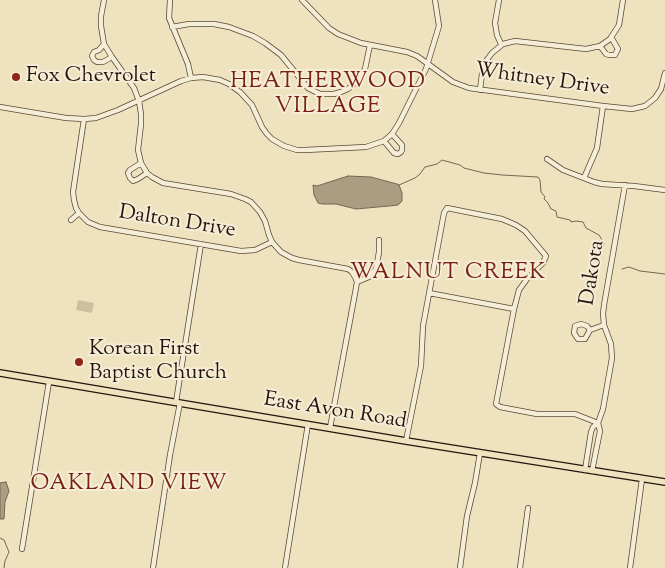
<!DOCTYPE html>
<style>
body{margin:0}
canvas{display:block;background:#efe3bf}
</style>
<canvas width="665" height="568"></canvas>
<script>
const ctx = document.querySelector('canvas').getContext('2d');
ctx.lineJoin = 'round';
function fillPath(path, color) { ctx.fillStyle = color; ctx.fill(path, 'evenodd'); }
const poly = rows => new Path2D(rows.map(r => 'M' + r).join(''));
function trace(path, color, width, dash) { ctx.strokeStyle = color; ctx.lineWidth = width; ctx.lineCap = dash ? 'butt' : 'round'; ctx.setLineDash(dash || []); ctx.stroke(path); }
function write(font, color, halo, rows, align = 'center') {
  ctx.font = font + ' "Sorts Mill Goudy",serif'; ctx.lineWidth = 4; ctx.setLineDash([]); ctx.textBaseline = 'middle'; ctx.strokeStyle = halo; ctx.fillStyle = color; for (const [text, x, y, turn = 0] of rows) {
    ctx.save(); ctx.translate(x, y); ctx.rotate((+turn || 0) * Math.PI / 180); ctx.textAlign = isNaN(turn) ? turn : align; if (halo) ctx.strokeText(text, 0, 0); ctx.fillText(text, 0, 0); ctx.restore();
  }
}
fillPath(poly([
 [78,300,94,303,92,313,76,310]
]), '#cdc0a1');
const water = poly([
 [348,176,371,177,397,184,399,185,402,193,402,201,398,205,389,206,356,209,336,204,322,204,318,203,314,195,313,185,317,186,348,176],
 [6,482,9,491,5,502,4,519,0,519,0,483,6,482]
]);
fillPath(water, '#aa9d82');
trace(water, '#756653', 1);
trace(poly([
 [399,185,415,178,420,174,425,167,437,164,442,160,460,165,464,168,484,173,502,175,538,177,540,180,541,192,545,197,544,199,548,203,551,209,556,211,557,217,570,220,571,222,576,221,583,222,586,228,599,235,604,243,601,254,602,256],
 [622,269,629,267,640,271,665,274],
 [0,538,4,540,9,552,5,561,4,568]
]), '#756653', 1);
const minor = poly([
 [104,0,101,16,101,26,104,44,112,57,134,88,139,101,141,114,141,124,138,150,141,163,147,173,152,177,163,183,231,194,245,199,251,202,260,212,265,221,269,235,272,242,281,252,292,258,299,260,348,269,352,272,355,277,357,282,356,288,330,428],
 [170,0,169,18,188,64,191,78],
 [302,0,329,28,338,34,361,43,407,52,417,56,453,82,469,88,603,106,632,109,645,106,655,98,661,89,665,73],
 [499,0,495,23,497,35,501,44],
 [172,27,189,24,214,24,229,27,253,36,265,43,281,55,308,88,320,94,334,94,341,92,348,89,356,82,365,69,370,45],
 [104,44,99,50,94,52,92,56,94,60,97,62,103,62,112,57],
 [600,46,606,54,609,55,615,55,618,49,611,37],
 [480,90,482,74,486,61,492,53,503,44,515,41,586,49,600,46,610,39,619,25,623,0],
 [0,107,66,118,84,119,96,118,118,110,181,81,191,78,203,77,220,80,229,84,240,92,252,105,262,127,267,134,272,139,284,146,297,150,305,150,366,147,384,141,392,134,399,123,426,69,439,26,435,0],
 [84,119,73,192,74,200,76,208,79,213,88,222,100,227,241,251,255,250,272,242],
 [384,141,394,153,398,154,401,152,402,150,402,145,392,134],
 [547,159,563,170,594,182,602,184,634,186,665,190],
 [141,163,130,170,128,173,130,178,133,181,138,179,147,173],
 [584,178,597,148,603,106],
 [71,220,79,213],
 [357,282,369,277,376,269,379,252,379,240],
 [429,293,514,309],
 [590,330,585,339,578,339,574,333,575,326,581,324,587,326,590,330,604,325],
 [176,402,201,244],
 [406,441,421,366,423,326,444,213,447,208,502,219,516,225,525,231,546,256,543,263,527,279,519,290,514,309,496,404,500,407,537,414,575,414,598,423,603,409,612,358,611,344,604,325,603,314,604,305,625,185],
 [585,470,591,432,593,427,598,423,600,431,592,471],
 [22,549,49,382],
 [153,568,170,455,180,403],
 [285,568,308,424],
 [460,568,467,516,475,483,480,453],
 [520,568,528,508],
 [630,568,642,479]
]);
const major = poly([
 [0,373,406,441,665,482]
]);
trace(minor, '#58483a', 6);
trace(major, '#25140d', 8);
trace(minor, '#f5edd5', 4.5);
trace(major, '#efe3bf', 5.5);
for (const [x, y, r, color] of [
 [16,77,5,"#8f2418"],
 [79,362,5,"#8f2418"]
]) { const dot = new Path2D(); dot.arc(x, y, r, 0, 2 * Math.PI); ctx.fillStyle = color; ctx.fill(dot); trace(dot, '#f5edd5', 2); }
write('21px', '#25140d', '#f5edd5', [
 ["Fox Chevrolet",26,77],
 ["Korean First",89,350],
 ["Baptist Church",89,374]
], 'left');
write('21px', '#25140d', '#f5edd5', [
 ["Whitney Drive",542,81,8],
 ["Dalton Drive",177,223,9],
 ["Dakota",594,273,-81],
 ["East Avon Road",335,412,9]
]);
ctx.letterSpacing = '1px';
write('22px', '#7a1f14', '#f5edd5', [
 ["HEATHERWOOD",328,83],
 ["VILLAGE",328,108],
 ["WALNUT CREEK",448,274],
 ["OAKLAND VIEW",129,485]
]);
ctx.letterSpacing = '0px';
</script>
